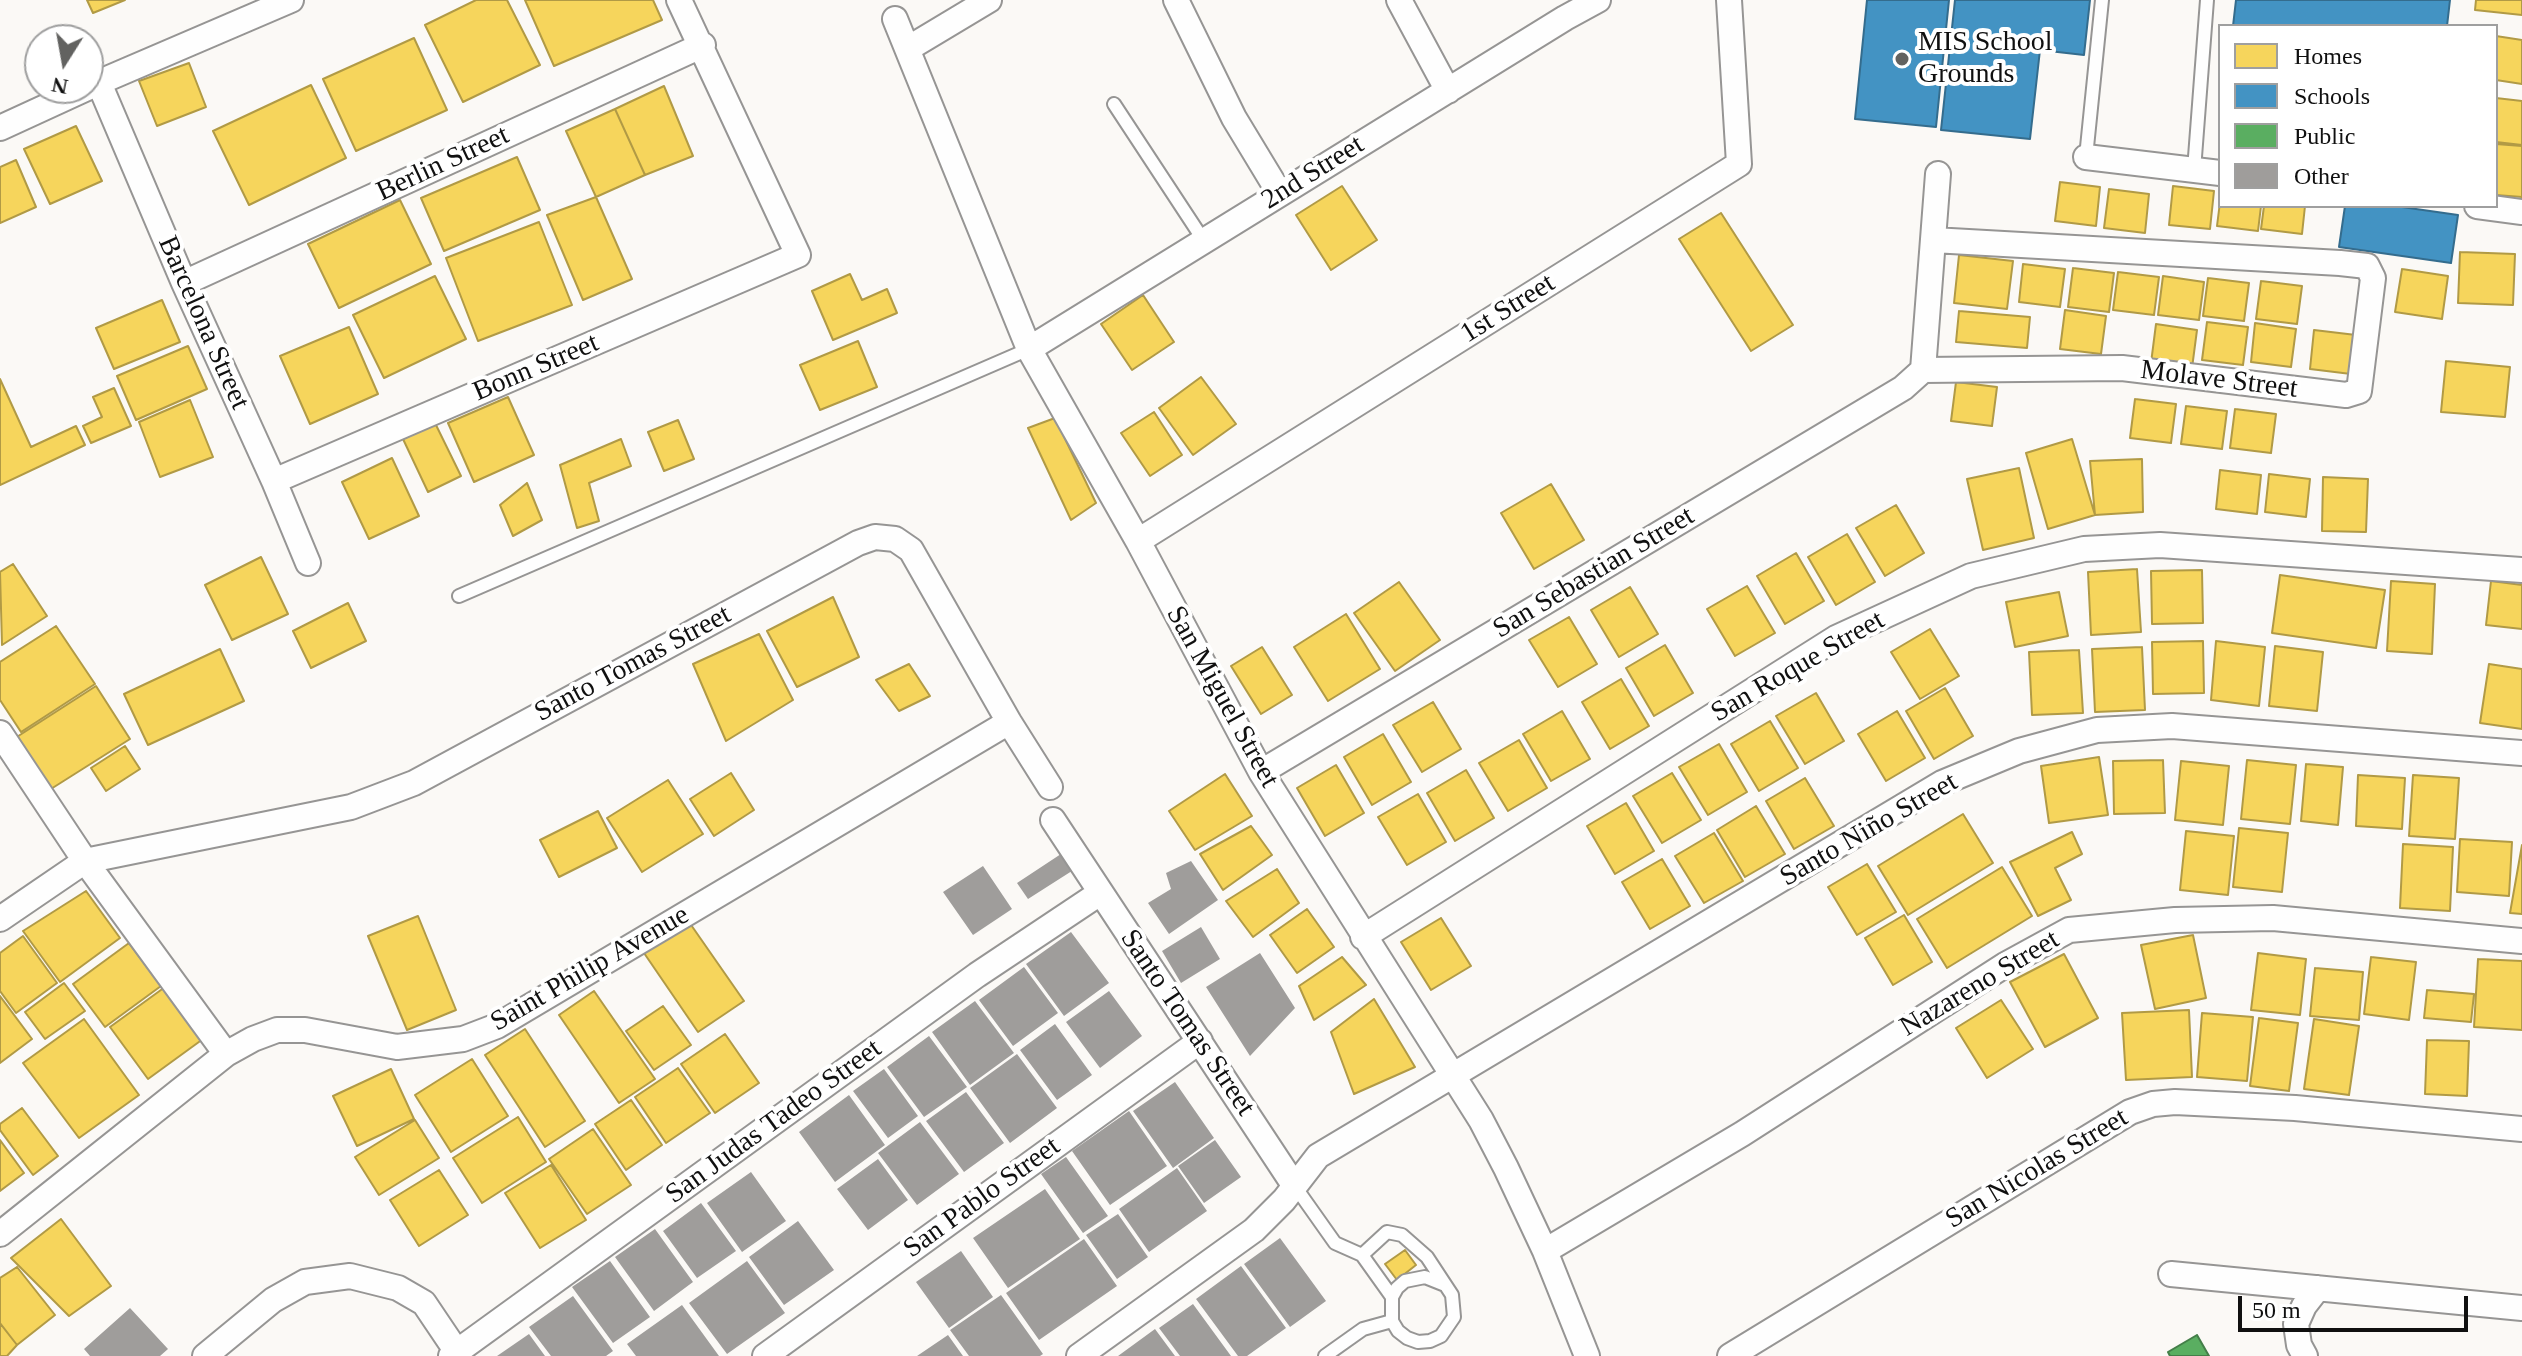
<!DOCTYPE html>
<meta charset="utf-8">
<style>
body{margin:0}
#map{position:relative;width:2522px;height:1356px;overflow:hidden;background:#fbf9f6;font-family:Georgia,serif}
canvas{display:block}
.legend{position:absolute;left:2218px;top:24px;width:280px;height:184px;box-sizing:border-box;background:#fff;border:2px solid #9f9f9f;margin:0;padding:10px 14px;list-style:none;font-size:24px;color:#101010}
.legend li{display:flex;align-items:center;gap:16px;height:40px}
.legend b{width:40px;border:2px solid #9f9f9f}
.north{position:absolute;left:24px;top:24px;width:80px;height:80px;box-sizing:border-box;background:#fff;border:2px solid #9f9f9f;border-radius:50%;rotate:191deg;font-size:22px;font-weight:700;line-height:32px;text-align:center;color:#101010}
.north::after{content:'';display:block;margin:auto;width:28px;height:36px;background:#626260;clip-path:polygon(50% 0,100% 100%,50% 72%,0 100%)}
.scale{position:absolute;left:2238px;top:1296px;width:230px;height:36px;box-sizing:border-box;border:4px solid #101010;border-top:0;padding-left:10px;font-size:24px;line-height:28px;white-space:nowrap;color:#101010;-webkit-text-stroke:6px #fff;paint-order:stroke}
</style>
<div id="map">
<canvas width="2522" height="1356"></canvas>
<ul class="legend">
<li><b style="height:22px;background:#f6d55c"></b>Homes</li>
<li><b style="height:22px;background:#4393c3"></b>Schools</li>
<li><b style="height:22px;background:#5aae61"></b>Public</li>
<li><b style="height:22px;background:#9f9d9b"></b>Other</li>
</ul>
<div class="north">N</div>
<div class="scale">50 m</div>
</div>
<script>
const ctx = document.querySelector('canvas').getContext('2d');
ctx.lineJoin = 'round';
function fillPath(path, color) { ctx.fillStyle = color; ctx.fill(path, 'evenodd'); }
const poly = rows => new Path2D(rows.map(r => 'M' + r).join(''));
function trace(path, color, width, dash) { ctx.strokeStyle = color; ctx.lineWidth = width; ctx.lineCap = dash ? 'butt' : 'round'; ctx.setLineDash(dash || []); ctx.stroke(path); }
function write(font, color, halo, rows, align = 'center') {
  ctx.font = font + ' Georgia,serif'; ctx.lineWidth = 8; ctx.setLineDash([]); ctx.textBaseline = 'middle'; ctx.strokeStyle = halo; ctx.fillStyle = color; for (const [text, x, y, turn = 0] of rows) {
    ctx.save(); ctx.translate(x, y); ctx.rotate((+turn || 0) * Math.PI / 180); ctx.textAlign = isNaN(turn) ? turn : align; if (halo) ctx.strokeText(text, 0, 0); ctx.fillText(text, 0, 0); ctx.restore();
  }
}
const homes = poly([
 [87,0,125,0,93,13,87,0],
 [476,0,507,0,540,65,463,102,425,25,476,0],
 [525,0,653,0,662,20,554,66,525,0],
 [2476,0,2522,0,2522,15,2475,10,2476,0],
 [2496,36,2522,40,2522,84,2496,80,2496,36],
 [414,38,447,110,356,151,323,79,414,38],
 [189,63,206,107,157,126,139,81,189,63],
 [311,85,346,158,249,205,213,131,311,85],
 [664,86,693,156,645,175,615,109,664,86],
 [2496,98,2522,101,2522,145,2496,142,2496,98],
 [615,109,645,175,596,197,566,131,615,109],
 [76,126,102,181,50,204,24,149,76,126],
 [2496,144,2522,146,2522,197,2496,195,2496,144],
 [517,157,540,210,444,251,421,198,517,157],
 [16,160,36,207,0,223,0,167,16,160],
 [2060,182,2100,187,2096,226,2055,221,2060,182],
 [1342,186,1377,240,1331,270,1296,215,1342,186],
 [2173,186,2214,191,2210,229,2169,225,2173,186],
 [2109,189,2149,194,2145,233,2104,228,2109,189],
 [596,197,632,279,583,300,547,215,596,197],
 [400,200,431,264,339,308,308,244,400,200],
 [2220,202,2220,206,2261,206,2258,231,2217,226,2220,202],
 [2264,206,2305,206,2302,234,2261,229,2264,206],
 [1721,213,1793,325,1751,351,1679,239,1721,213],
 [539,222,572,305,478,341,446,258,539,222],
 [2460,252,2515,254,2513,305,2458,303,2460,252],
 [1959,255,2013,261,2007,309,1954,303,1959,255],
 [2023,264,2065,269,2060,307,2019,302,2023,264],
 [2073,268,2114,273,2109,312,2068,307,2073,268],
 [2402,269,2448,276,2442,319,2395,312,2402,269],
 [2118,272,2159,277,2154,315,2113,310,2118,272],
 [850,274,862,300,887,289,897,313,833,340,812,291,850,274],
 [435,276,466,339,384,378,353,315,435,276],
 [2163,276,2204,282,2199,320,2158,315,2163,276],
 [2208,278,2249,283,2244,321,2203,316,2208,278],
 [2261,281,2302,286,2297,324,2256,319,2261,281],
 [1143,295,1174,342,1132,370,1101,324,1143,295],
 [162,300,180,342,114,369,96,328,162,300],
 [2065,310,2106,316,2101,354,2060,349,2065,310],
 [1959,311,2030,317,2027,348,1956,342,1959,311],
 [2207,322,2248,327,2243,365,2202,360,2207,322],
 [2255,323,2296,329,2291,367,2251,362,2255,323],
 [2156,324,2197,330,2192,368,2151,363,2156,324],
 [349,327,378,394,310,424,280,356,349,327],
 [2314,330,2356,335,2351,374,2310,369,2314,330],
 [858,341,877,387,820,410,800,365,858,341],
 [188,346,207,389,136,420,117,376,188,346],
 [2446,361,2510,367,2505,417,2441,412,2446,361],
 [1201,377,1236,424,1193,455,1159,408,1201,377],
 [0,379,31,447,76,426,85,445,0,485,0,379],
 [1956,382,1997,387,1992,426,1951,421,1956,382],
 [114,388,131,426,91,443,83,426,102,417,93,397,114,388],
 [508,397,534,455,474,482,448,423,508,397],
 [2135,399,2176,404,2171,443,2130,438,2135,399],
 [190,400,213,457,160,477,139,422,190,400],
 [2186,406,2227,411,2222,449,2181,444,2186,406],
 [2235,409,2276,414,2271,453,2230,448,2235,409],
 [1154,412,1182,455,1150,476,1121,433,1154,412],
 [1055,418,1096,503,1071,520,1028,428,1055,418],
 [678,420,694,459,664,471,648,432,678,420],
 [435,423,461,476,428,492,403,439,435,423],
 [621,439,631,466,589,483,599,521,577,528,560,465,621,439],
 [2072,439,2095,515,2048,529,2026,453,2072,439],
 [392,458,419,516,369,539,342,482,392,458],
 [2142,459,2143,512,2095,515,2090,461,2142,459],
 [2019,468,2034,538,1983,550,1967,479,2019,468],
 [2220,470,2261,475,2257,514,2216,509,2220,470],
 [2269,474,2310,479,2306,517,2265,512,2269,474],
 [2323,477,2368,479,2366,532,2322,531,2323,477],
 [527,483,542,520,513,536,500,505,527,483],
 [1551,484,1584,540,1534,569,1501,513,1551,484],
 [1896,505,1924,553,1885,576,1856,528,1896,505],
 [1847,534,1875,582,1836,605,1808,557,1847,534],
 [1796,553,1824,601,1785,624,1757,576,1796,553],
 [261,557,288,614,232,640,205,585,261,557],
 [13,564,47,616,2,645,0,572,13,564],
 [2137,569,2141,632,2091,635,2088,572,2137,569],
 [2202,570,2203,623,2152,624,2151,571,2202,570],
 [2280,575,2385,590,2376,648,2272,633,2280,575],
 [2391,581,2435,584,2432,654,2387,651,2391,581],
 [2491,581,2522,585,2522,629,2486,625,2491,581],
 [1399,582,1440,640,1395,671,1354,613,1399,582],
 [1747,586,1775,633,1735,656,1707,609,1747,586],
 [1630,587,1658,634,1619,657,1591,610,1630,587],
 [2059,592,2068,636,2015,647,2006,602,2059,592],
 [833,597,859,657,797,687,767,631,833,597],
 [348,603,366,641,311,668,293,631,348,603],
 [1346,614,1380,669,1328,701,1294,647,1346,614],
 [1569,617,1597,664,1558,687,1529,640,1569,617],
 [56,626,95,684,21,732,0,700,0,662,56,626],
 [1930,629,1959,676,1920,699,1891,652,1930,629],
 [759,634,793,700,726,741,693,664,759,634],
 [2203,641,2204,693,2153,694,2152,642,2203,641],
 [2216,641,2265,647,2259,706,2211,700,2216,641],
 [1665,645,1693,693,1654,716,1626,668,1665,645],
 [2275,646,2323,652,2317,711,2269,706,2275,646],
 [1262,647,1292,695,1261,714,1231,666,1262,647],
 [2142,647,2145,710,2095,712,2092,649,2142,647],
 [220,649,244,701,148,745,124,694,220,649],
 [2079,650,2083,713,2032,715,2029,652,2079,650],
 [909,664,930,696,899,711,876,680,909,664],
 [2489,664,2522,669,2522,729,2480,723,2489,664],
 [1621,679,1649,726,1610,749,1582,702,1621,679],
 [96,686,130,739,43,794,9,742,96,686],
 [1945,688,1973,736,1934,759,1906,711,1945,688],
 [1816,693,1844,741,1805,764,1776,716,1816,693],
 [1433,702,1461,749,1422,772,1393,725,1433,702],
 [1562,711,1590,759,1551,781,1523,734,1562,711],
 [1897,711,1925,758,1886,781,1858,734,1897,711],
 [1770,721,1798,768,1759,791,1731,744,1770,721],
 [1383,734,1411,782,1372,805,1344,757,1383,734],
 [1519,740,1547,788,1508,811,1479,763,1519,740],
 [1719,744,1747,792,1708,815,1679,767,1719,744],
 [125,746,140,769,106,791,91,768,125,746],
 [2099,757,2108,815,2049,823,2041,766,2099,757],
 [2163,760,2165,813,2114,814,2113,761,2163,760],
 [2247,760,2296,765,2290,824,2241,819,2247,760],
 [2181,761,2229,766,2223,825,2175,820,2181,761],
 [2306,764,2343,767,2338,825,2301,821,2306,764],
 [1336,765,1364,813,1325,836,1297,788,1336,765],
 [1466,770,1494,818,1455,841,1427,793,1466,770],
 [731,773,754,810,714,836,690,799,731,773],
 [1672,773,1701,820,1662,843,1633,796,1672,773],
 [1225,774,1252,816,1195,850,1169,811,1225,774],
 [2358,775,2405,778,2402,829,2356,826,2358,775],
 [2413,775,2459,778,2455,839,2409,836,2413,775],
 [1805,778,1834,826,1794,849,1766,801,1805,778],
 [668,780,703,834,642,872,607,818,668,780],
 [1418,794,1446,842,1407,865,1378,817,1418,794],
 [1626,803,1654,851,1615,874,1587,826,1626,803],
 [1756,806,1785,854,1745,877,1717,830,1756,806],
 [598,811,617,848,559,877,540,840,598,811],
 [1963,814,1993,863,1908,915,1878,866,1963,814],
 [1251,826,1272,855,1223,890,1200,854,1251,826],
 [2239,828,2288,833,2282,892,2233,887,2239,828],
 [2186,831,2234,836,2228,895,2180,890,2186,831],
 [2072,832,2082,854,2055,868,2071,900,2038,916,2010,862,2072,832],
 [1714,833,1743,881,1704,903,1675,856,1714,833],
 [2460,839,2512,842,2509,896,2457,892,2460,839],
 [2403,844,2453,847,2450,911,2400,908,2403,844],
 [2522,845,2522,914,2510,913,2522,845],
 [1662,859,1690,906,1650,929,1622,882,1662,859],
 [1867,864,1896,912,1857,935,1828,887,1867,864],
 [2002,867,2032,916,1947,968,1917,919,2002,867],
 [1277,869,1299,903,1253,937,1226,901,1277,869],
 [86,891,120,938,60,982,23,931,86,891],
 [1307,909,1334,947,1297,973,1270,935,1307,909],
 [1904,915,1932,962,1893,985,1865,938,1904,915],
 [418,916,456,1010,407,1030,368,936,418,916],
 [1441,918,1471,966,1431,990,1401,942,1441,918],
 [689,922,744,1001,698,1032,644,953,689,922],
 [2193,935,2206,998,2155,1009,2141,945,2193,935],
 [23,936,57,983,16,1013,0,991,0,953,23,936],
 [129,943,161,986,105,1027,73,984,129,943],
 [2258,953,2306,959,2300,1015,2251,1010,2258,953],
 [2064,954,2098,1018,2045,1047,2010,982,2064,954],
 [1342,957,1366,985,1314,1020,1299,986,1342,957],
 [2371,957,2416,962,2409,1020,2364,1014,2371,957],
 [2478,959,2522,961,2522,1030,2474,1027,2478,959],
 [2315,968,2363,972,2359,1020,2310,1016,2315,968],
 [64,983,85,1011,45,1039,25,1012,64,983],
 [165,987,203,1039,148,1079,110,1027,165,987],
 [2427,990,2474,994,2471,1022,2424,1018,2427,990],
 [594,991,655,1079,619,1103,559,1015,594,991],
 [0,996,32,1039,0,1063,0,996],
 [1374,999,1415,1067,1354,1094,1331,1032,1374,999],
 [2001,1000,2033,1049,1987,1078,1956,1028,2001,1000],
 [663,1006,691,1045,654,1070,626,1031,663,1006],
 [2189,1010,2192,1077,2126,1080,2122,1013,2189,1010],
 [2202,1013,2253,1017,2247,1081,2197,1077,2202,1013],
 [2259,1018,2298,1023,2289,1091,2250,1086,2259,1018],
 [84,1019,139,1095,79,1138,23,1063,84,1019],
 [2314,1019,2359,1026,2349,1095,2304,1089,2314,1019],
 [525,1029,585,1121,545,1147,485,1055,525,1029],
 [725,1034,759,1083,715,1113,681,1064,725,1034],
 [2427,1040,2469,1041,2467,1096,2425,1094,2427,1040],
 [472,1059,508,1116,451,1152,415,1095,472,1059],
 [678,1068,710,1113,666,1143,635,1097,678,1068],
 [391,1069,414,1119,357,1146,333,1096,391,1069],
 [631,1100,662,1145,626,1170,595,1124,631,1100],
 [22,1108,58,1156,33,1175,0,1130,0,1124,22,1108],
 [518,1117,546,1162,482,1203,453,1158,518,1117],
 [415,1120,439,1158,379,1195,355,1157,415,1120],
 [593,1129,631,1185,587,1214,549,1159,593,1129],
 [0,1140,24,1173,0,1191,0,1140],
 [551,1165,586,1220,540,1248,505,1193,551,1165],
 [439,1170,468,1215,419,1246,390,1200,439,1170],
 [61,1219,111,1286,69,1316,11,1258,61,1219],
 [1405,1250,1416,1265,1397,1280,1385,1264,1405,1250],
 [17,1267,55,1315,17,1345,0,1323,0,1278,17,1267],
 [0,1323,17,1345,7,1356,0,1356,0,1323]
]);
fillPath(homes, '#f6d55c');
trace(homes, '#b19a45', 2);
const schools = poly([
 [1867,0,1949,0,1936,127,1855,119,1867,0],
 [1955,0,2090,0,2084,55,2040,50,2030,139,1941,130,1955,0],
 [2236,0,2450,0,2447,26,2233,26,2236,0],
 [2345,206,2395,206,2458,215,2451,263,2339,247,2345,206]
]);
fillPath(schools, '#4393c3');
trace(schools, '#346c8d', 2);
const public = poly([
 [2197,1335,2209,1356,2170,1356,2168,1352,2197,1335]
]);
fillPath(public, '#5aae61');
trace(public, '#447f49', 2);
fillPath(poly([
 [1064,852,1075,869,1028,899,1017,883],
 [1191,861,1218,900,1169,934,1148,903,1171,889,1166,873],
 [983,866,1012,909,973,935,943,892],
 [1201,927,1220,959,1181,983,1162,951],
 [1071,932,1109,983,1064,1016,1026,964],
 [1260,953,1295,1008,1250,1056,1206,987],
 [1024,967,1058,1013,1013,1046,979,1000],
 [1109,991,1142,1036,1100,1068,1066,1022],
 [975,1001,1014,1053,970,1085,932,1032],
 [1055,1024,1092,1075,1057,1100,1020,1050],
 [929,1036,967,1087,924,1117,887,1067],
 [1017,1054,1057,1108,1010,1143,970,1088],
 [884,1069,918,1116,888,1138,853,1091],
 [1175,1082,1214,1138,1173,1168,1133,1111],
 [966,1092,1004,1143,964,1172,926,1121],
 [849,1095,885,1145,835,1182,799,1132],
 [1129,1111,1167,1166,1110,1205,1072,1151],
 [920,1122,959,1174,917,1205,878,1153],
 [1215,1140,1241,1177,1204,1203,1178,1166],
 [1066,1157,1108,1216,1083,1233,1041,1174],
 [878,1159,908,1200,868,1230,837,1189],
 [1177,1168,1207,1211,1149,1252,1119,1209],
 [751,1172,786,1221,742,1252,707,1203],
 [1045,1189,1080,1239,1008,1288,973,1238],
 [701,1203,736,1251,697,1278,663,1231],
 [1118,1214,1148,1257,1117,1279,1086,1235],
 [798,1221,834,1270,784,1305,749,1257],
 [655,1229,693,1282,654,1311,615,1257],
 [1280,1238,1326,1301,1290,1327,1244,1264],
 [1084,1239,1117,1286,1039,1340,1006,1293],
 [961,1251,993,1297,949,1328,916,1282],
 [610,1261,650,1317,613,1343,572,1287],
 [747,1261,785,1313,727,1354,689,1303],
 [1241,1266,1286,1328,1247,1356,1238,1356,1196,1299],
 [1001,1295,1043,1354,1040,1356,969,1356,950,1330],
 [573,1296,613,1351,606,1356,551,1356,529,1327],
 [1193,1304,1231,1356,1180,1356,1159,1328],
 [682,1305,719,1356,636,1356,627,1344],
 [130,1308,168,1349,160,1356,90,1356,84,1349],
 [1155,1329,1175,1356,1118,1356],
 [529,1334,545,1356,497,1356],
 [948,1335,963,1356,917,1356]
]), '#9f9d9b');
const lane = poly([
 [1114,104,1204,241],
 [2086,157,2102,0],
 [2194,170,2207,0],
 [459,596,1029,349],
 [1294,1185,1335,1243,1362,1255,1392,1297],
 [1362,1255,1387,1232,1402,1235,1427,1257,1452,1295,1454,1317,1441,1336,1430,1341,1418,1342,1407,1338,1398,1331,1392,1321,1392,1297,1397,1288,1405,1281,1425,1277,1445,1285],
 [1325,1356,1363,1329,1392,1321]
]);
const street = poly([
 [1176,0,1234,118,1280,194],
 [1399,0,1448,91],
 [895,19,1029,349,1138,541,1261,772,1481,1120,1506,1168,1545,1251,1587,1356],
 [909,48,989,0],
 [99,83,184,283,274,481,308,563],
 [88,87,291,0],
 [0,128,87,88],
 [2086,157,2220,173],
 [2477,206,2522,212],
 [184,283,703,45],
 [1029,349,1565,18,1598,0],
 [1923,370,2122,368,2346,395,2359,391,2373,278,2367,266,2340,263,1933,240],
 [1923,370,1938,174],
 [274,481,798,255,679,0],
 [1138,541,1739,164,1729,0],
 [0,733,85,861,226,1054],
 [1261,772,1903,388,1923,370],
 [1053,820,1294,1185],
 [0,919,85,861,351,807,414,783,858,543,875,537,895,539,911,550,1009,722,1050,787],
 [1363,937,1836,638,1971,576,2084,549,2160,545,2522,570],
 [0,1234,226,1054,253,1039,277,1030,305,1030,397,1047,463,1039,497,1026,1009,722],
 [1545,1251,1742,1134,2005,965,2069,930,2175,920,2273,918,2522,941],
 [2171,1274,2522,1308],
 [205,1356,273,1300,305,1282,350,1276,398,1288,424,1303,457,1352],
 [451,1356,977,975,1100,893],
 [765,1356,1200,1041],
 [1079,1356,1254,1230,1284,1200,1318,1156,1942,783,2019,751,2097,730,2172,726,2522,753],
 [1730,1356,2130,1112,2153,1104,2175,1102,2295,1108,2522,1129],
 [2305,1356,2299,1345,2296,1324,2304,1306,2318,1288]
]);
trace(lane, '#969594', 16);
trace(street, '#969594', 28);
trace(lane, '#fefefe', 12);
trace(street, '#fefefe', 24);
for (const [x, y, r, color] of [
 [1902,59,8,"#626260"]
]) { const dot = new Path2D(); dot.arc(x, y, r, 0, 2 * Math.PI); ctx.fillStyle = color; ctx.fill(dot); trace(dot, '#fff', 3); }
write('28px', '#101010', '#fff', [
 ["MIS School",1918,43],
 ["Grounds",1918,75]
], 'left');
write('28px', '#101010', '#fff', [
 ["Berlin Street",443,164,-25],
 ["2nd Street",1313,173,-32],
 ["1st Street",1508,309,-32],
 ["Barcelona Street",203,323,66],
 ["Bonn Street",536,368,-23],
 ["Molave Street",2219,380,7],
 ["San Sebastian Street",1594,573,-31],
 ["Santo Tomas Street",633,664,-28],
 ["San Roque Street",1798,667,-30],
 ["San Miguel Street",1222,697,61],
 ["Santo Niño Street",1869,830,-30],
 ["Saint Philip Avenue",590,969,-30],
 ["Nazareno Street",1980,984,-31],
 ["Santo Tomas Street",1187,1023,56],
 ["San Judas Tadeo Street",774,1122,-36],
 ["San Nicolas Street",2037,1169,-31],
 ["San Pablo Street",982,1198,-36]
]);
</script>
